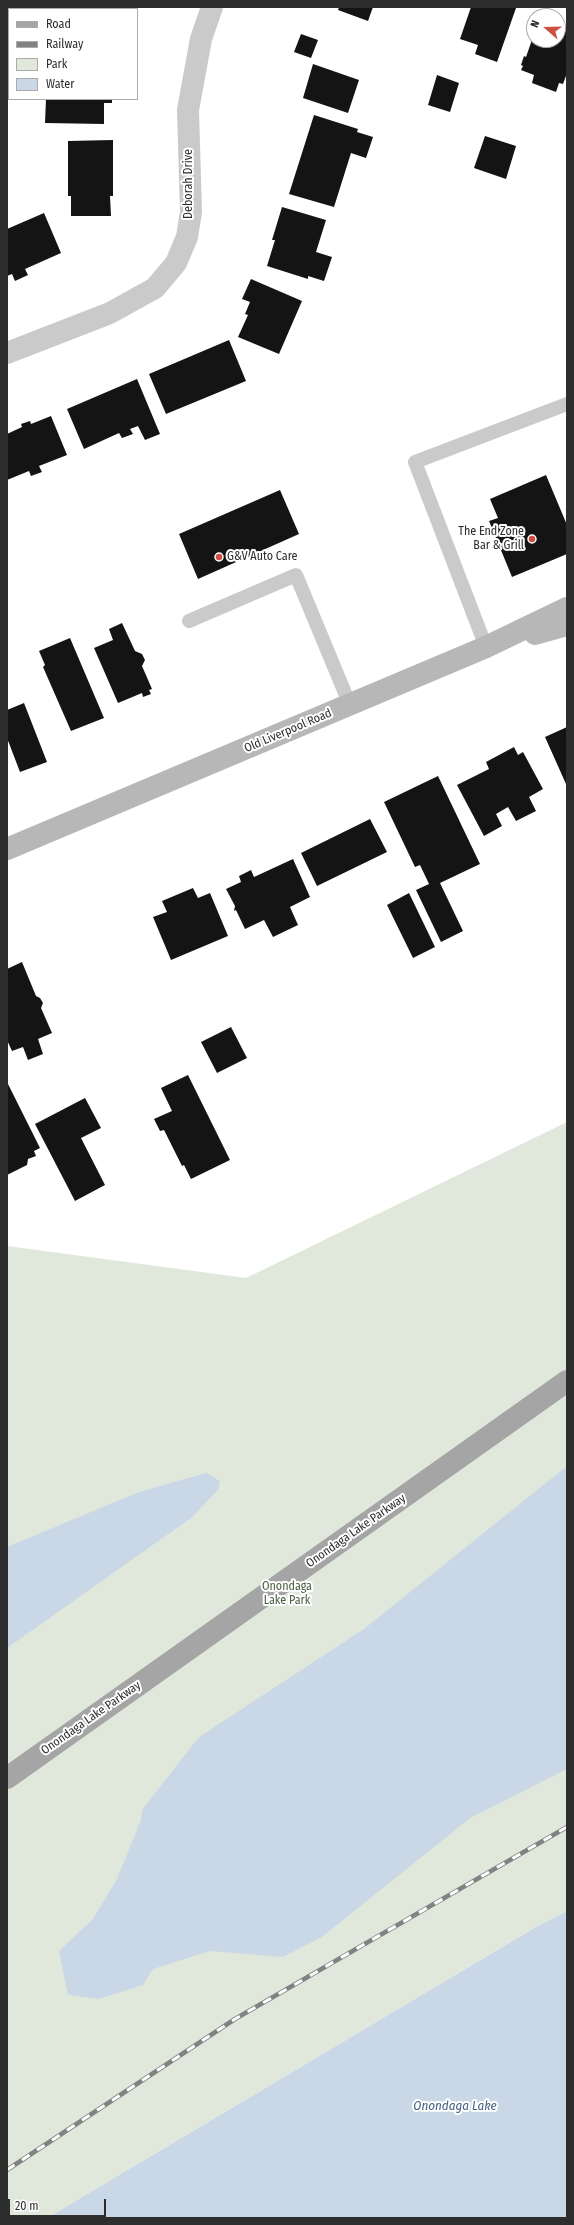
<!DOCTYPE html>
<style>
body{margin:0}
#map{position:relative;width:574px;height:2225px;overflow:hidden;background:#fff;font-family:"Fira Sans Condensed",sans-serif}
canvas{display:block}
.frame{position:absolute;inset:0;border:8px solid #2d2d2d;pointer-events:none}
.legend{position:absolute;left:8px;top:8px;width:130px;height:92px;box-sizing:border-box;background:#fff;border:1px solid #ababab;margin:0;padding:5px 7px;list-style:none;font-size:12px;color:#2d2d2d}
.legend li{display:flex;align-items:center;gap:8px;height:20px}
.legend b{width:20px;border:1px solid #ababab}
.north{position:absolute;left:526px;top:8px;width:40px;height:40px;box-sizing:border-box;background:#fff;border:1px solid #ababab;border-radius:50%;rotate:290deg;font-size:11px;font-weight:700;line-height:16px;text-align:center;color:#2d2d2d}
.north::after{content:'';display:block;margin:auto;width:14px;height:18px;background:#ce5044;clip-path:polygon(50% 0,100% 100%,50% 72%,0 100%)}
.scale{position:absolute;left:8px;top:2199px;width:98px;height:18px;box-sizing:border-box;border:2px solid #2d2d2d;border-top:0;padding-left:5px;font-size:12px;line-height:14px;white-space:nowrap;color:#2d2d2d;-webkit-text-stroke:3px #fff;paint-order:stroke}
</style>
<div id="map">
<canvas width="574" height="2225"></canvas>
<div class="frame"></div>
<ul class="legend">
<li><b style="height:5px;background:#a5a5a5"></b>Road</li>
<li><b style="height:5px;background:#828282"></b>Railway</li>
<li><b style="height:11px;background:#e0e8dc"></b>Park</li>
<li><b style="height:11px;background:#cad7e6"></b>Water</li>
</ul>
<div class="north">N</div>
<div class="scale">20 m</div>
</div>
<script>
const ctx = document.querySelector('canvas').getContext('2d');
ctx.lineJoin = 'round';
function fillPath(path, color) { ctx.fillStyle = color; ctx.fill(path, 'evenodd'); }
const poly = rows => new Path2D(rows.map(r => 'M' + r).join(''));
function trace(path, color, width, dash) { ctx.strokeStyle = color; ctx.lineWidth = width; ctx.lineCap = dash ? 'butt' : 'round'; ctx.setLineDash(dash || []); ctx.stroke(path); }
function write(font, color, halo, rows, align = 'center') {
  ctx.font = font + ' "Fira Sans Condensed",sans-serif'; ctx.lineWidth = 4; ctx.setLineDash([]); ctx.textBaseline = 'middle'; ctx.strokeStyle = halo; ctx.fillStyle = color; for (const [text, x, y, turn = 0] of rows) {
    ctx.save(); ctx.translate(x, y); ctx.rotate((+turn || 0) * Math.PI / 180); ctx.textAlign = isNaN(turn) ? turn : align; if (halo) ctx.strokeText(text, 0, 0); ctx.fillText(text, 0, 0); ctx.restore();
  }
}
fillPath(poly([
 [567,1122,567,1911,536,1927,47,2218,7,2218,7,1246,246,1278]
]), '#e0e8dc');
fillPath(poly([
 [567,1466,567,1769,470,1818,322,1937,283,1957,210,1951,153,1969,143,1985,99,1999,68,1995,59,1951,93,1919,117,1879,141,1820,142,1810,199,1737,364,1629],
 [206,1473,220,1481,218,1490,191,1518,7,1648,7,1547,139,1492],
 [567,1911,567,2218,47,2218,536,1927]
]), '#cad7e6');
fillPath(poly([
 [99,7,137,7,136,9,98,9],
 [339,7,373,7,368,21,338,10],
 [471,7,516,8,497,62,475,54,478,45,460,39],
 [558,26,567,30,567,73,563,84,559,83,556,92,532,83,534,75,521,70,523,66,521,65,524,56,526,57,534,34,534,40,558,40],
 [301,34,318,40,311,58,294,52],
 [313,64,359,80,348,113,303,98],
 [437,75,459,83,450,112,428,105],
 [46,99,112,99,112,103,104,103,104,124,45,123],
 [314,115,358,129,357,132,373,137,366,158,351,153,334,207,289,194],
 [485,136,516,146,506,179,474,168],
 [113,140,113,196,110,196,111,216,71,216,71,196,68,196,68,141],
 [282,207,326,220,316,252,332,257,324,281,308,276,308,279,267,266,275,240,272,240],
 [44,213,61,253,25,269,28,275,15,281,12,274,7,276,7,229],
 [251,279,302,301,279,354,238,337,248,315,245,314,250,302,242,299],
 [229,340,246,381,166,414,149,374],
 [137,379,160,434,145,440,138,426,130,429,133,434,122,438,119,433,84,449,67,409],
 [51,416,67,455,39,466,42,472,31,476,29,471,7,480,7,434,22,427,21,424,30,421,31,424],
 [546,475,567,525,567,554,512,577,489,521,498,518,490,499],
 [280,490,299,534,198,579,179,534],
 [122,623,135,651,142,654,145,660,142,666,152,689,149,690,151,694,143,697,142,693,118,703,94,648,113,640,109,629],
 [70,638,104,718,71,731,43,667,45,665,39,651],
 [24,703,47,762,20,772,7,738,7,710],
 [567,727,567,783,566,784,545,737],
 [514,747,518,755,523,752,543,789,529,797,536,811,516,821,508,807,496,814,502,826,484,836,457,785,489,769,486,762],
 [438,776,480,864,440,883,463,931,441,942,416,890,429,884,420,865,415,867,384,802],
 [370,819,387,852,317,886,301,853],
 [293,859,310,897,290,907,298,925,273,937,264,920,245,929,236,910,234,911,235,906,226,889,241,882,239,876,251,870,254,877],
 [193,888,198,898,210,893,228,936,171,960,153,917,167,912,162,901],
 [409,893,435,947,413,958,387,905],
 [22,962,36,996,40,998,43,1003,41,1008,52,1033,38,1039,43,1054,28,1060,23,1047,12,1051,7,1040,7,969],
 [231,1027,247,1058,217,1073,201,1042],
 [188,1075,230,1160,191,1179,184,1165,182,1166,164,1130,160,1131,154,1119,172,1111,161,1088],
 [7,1082,40,1148,34,1151,36,1156,28,1159,27,1165,7,1175],
 [85,1098,101,1128,81,1138,105,1185,75,1201,35,1124]
]), '#141414');
trace(poly([
 [189,621,296,575,350,705],
 [486,647,415,462,567,404]
]), '#cacaca', 14);
trace(poly([
 [7,353,110,313,155,288,176,263,187,237,191,212,188,110,201,39,212,7]
]), '#cacaca', 22);
trace(poly([
 [535,634,567,625],
 [7,849,486,647,567,608]
]), '#b7b7b7', 22);
trace(poly([
 [7,1778,567,1381]
]), '#a5a5a5', 22);
const rail = poly([
 [7,2170,235,2019,567,1827]
]);
trace(rail, '#828282', 4.5);
trace(rail, '#fff', 3, [9]);
for (const [x, y, r, color] of [
 [532,539,4,"#ce5044"],
 [219,557,4,"#ce5044"]
]) { const dot = new Path2D(); dot.arc(x, y, r, 0, 2 * Math.PI); ctx.fillStyle = color; ctx.fill(dot); trace(dot, '#fff', 1.5); }
write('12px', '#2d2d2d', '#fff', [
 ["Deborah Drive",189,184,-90],
 ["Old Liverpool Road",288,731,-23],
 ["Onondaga Lake Parkway",356,1531,-35],
 ["Onondaga Lake Parkway",91,1718,-35]
]);
write('12px', '#2d2d2d', '#fff', [
 ["The End Zone",524,532],
 ["Bar & Grill",524,546],
 ["G&V Auto Care",227,557,"left"]
], 'right');
write('12px', '#4a6240', '#fff', [
 ["Onondaga",287,1587],
 ["Lake Park",287,1601]
]);
write('italic 13px', '#456284', '#fff', [
 ["Onondaga Lake",455,2106]
]);
</script>
